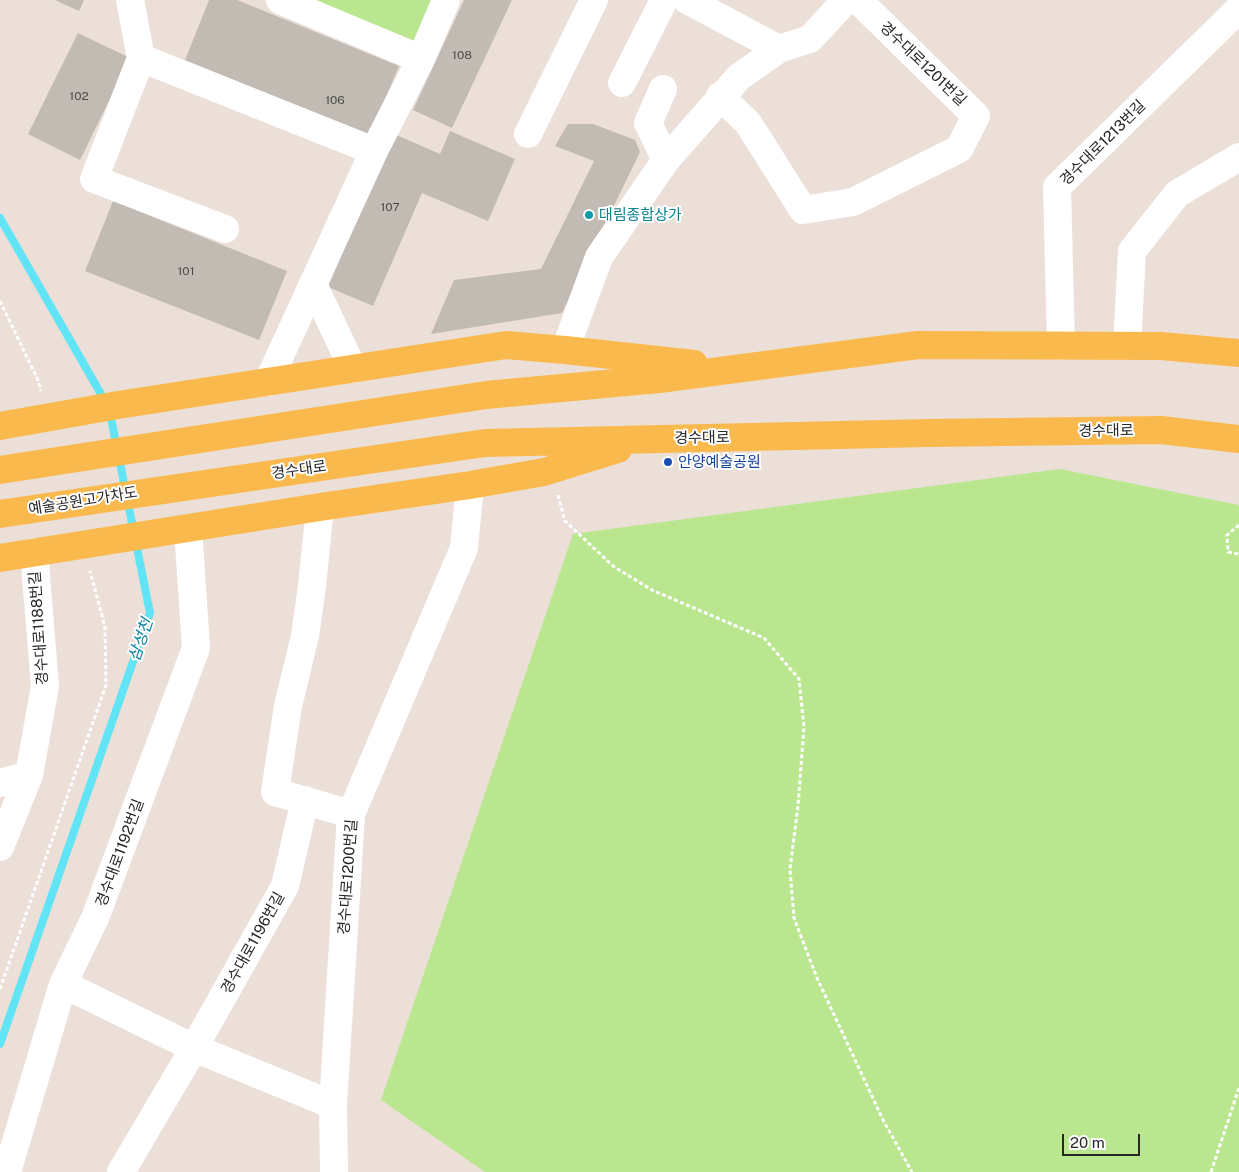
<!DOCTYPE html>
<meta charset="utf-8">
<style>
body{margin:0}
#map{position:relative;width:1239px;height:1172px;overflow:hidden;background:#ebdfd7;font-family:"Public Sans",sans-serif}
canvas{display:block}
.scale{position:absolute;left:1062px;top:1134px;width:78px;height:22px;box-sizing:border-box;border:2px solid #272727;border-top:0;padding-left:6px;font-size:15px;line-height:18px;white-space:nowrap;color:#272727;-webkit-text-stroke:4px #fff;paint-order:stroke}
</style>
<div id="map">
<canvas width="1239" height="1172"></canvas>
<div class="scale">20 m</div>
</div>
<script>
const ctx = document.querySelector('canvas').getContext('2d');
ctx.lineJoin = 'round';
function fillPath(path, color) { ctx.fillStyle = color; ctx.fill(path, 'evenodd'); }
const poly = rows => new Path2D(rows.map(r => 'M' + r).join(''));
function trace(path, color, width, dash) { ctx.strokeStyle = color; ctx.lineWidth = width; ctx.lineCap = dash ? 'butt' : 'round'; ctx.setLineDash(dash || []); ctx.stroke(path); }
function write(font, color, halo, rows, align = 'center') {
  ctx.font = font + ' "Public Sans","Noto Sans KR",sans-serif'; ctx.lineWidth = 4; ctx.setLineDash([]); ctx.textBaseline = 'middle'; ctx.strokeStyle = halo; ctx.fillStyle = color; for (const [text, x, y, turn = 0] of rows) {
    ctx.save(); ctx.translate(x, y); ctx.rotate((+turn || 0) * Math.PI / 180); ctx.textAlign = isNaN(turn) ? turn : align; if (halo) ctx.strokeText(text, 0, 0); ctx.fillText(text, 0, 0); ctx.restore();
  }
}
fillPath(poly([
 [280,0,446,0,421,59],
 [1060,469,1239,505,1239,1172,485,1172,381,1100,573,534]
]), '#b9e68e');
trace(poly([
 [0,218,109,408,150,613,0,1044]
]), '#60e4f6', 8);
fillPath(poly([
 [55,0,84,0,79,11],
 [209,0,237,0,399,66,370,135,185,60],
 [464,0,512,0,452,128,413,110],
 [78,33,130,58,80,160,28,134],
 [568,124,593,124,635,140,640,152,562,313,431,334,454,280,541,269,594,161,555,146],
 [450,131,515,159,488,221,422,193,373,306,328,287,394,134,440,154],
 [113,201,287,271,259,340,85,271]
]), '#c2bbb3');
trace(poly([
 [0,301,38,380,41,391],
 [558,495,565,521,613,566,652,590,764,638,799,679,804,727,798,806,790,869,794,918,817,978,883,1120,912,1172],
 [1239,525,1227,535,1228,552,1239,554],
 [0,989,106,685,105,627,90,571],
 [1211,1172,1239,1088]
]), '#fff', 3, [4, 2.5]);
trace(poly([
 [130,0,141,58,374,151],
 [280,0,421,59],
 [687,0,779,49],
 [141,58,94,179,225,229],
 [622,83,664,0],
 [663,89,648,123,666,160],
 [720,96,748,123,803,210,853,202,959,149,976,116,858,0],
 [528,134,594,0],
 [313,284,353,369],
 [1061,346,1057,187,1239,9],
 [1127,346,1132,251,1177,194,1239,157],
 [565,350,599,257,666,160,739,77,779,49,810,39,846,0],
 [268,382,374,151,421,59,446,0],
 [320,507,312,586,305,636,288,706,275,792,351,814],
 [0,783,29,775],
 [0,847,29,775,45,686,34,552],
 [63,984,194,1048,333,1105],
 [7,1172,63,984,95,918,196,648,188,528],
 [121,1172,194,1048,285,886,305,800],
 [334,1172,333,1105,351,814,464,548,470,485]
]), '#fff', 28);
trace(poly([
 [0,426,118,405,506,345,565,350,694,364],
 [0,470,486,395,659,379,918,345,1161,346,1239,353],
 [0,514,485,443,928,433,1161,430,1239,439],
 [0,558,320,507,470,485,544,472,618,449]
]), '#fab94d', 28);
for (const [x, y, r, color] of [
 [589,215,5,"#0f9aa8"],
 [668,462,5,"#1a4fb4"]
]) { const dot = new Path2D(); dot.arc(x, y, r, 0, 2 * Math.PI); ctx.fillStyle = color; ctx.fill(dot); trace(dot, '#fff', 2); }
write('12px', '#4e4c4a', null, [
 ["108",462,55],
 ["102",79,96],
 ["106",335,100],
 ["107",390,207],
 ["101",186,271]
]);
write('15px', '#272727', '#fff', [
 ["경수대로1201번길",923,64,44],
 ["경수대로1213번길",1103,143,-45],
 ["경수대로",1106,431,-1],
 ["경수대로",702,438,-1],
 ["경수대로",299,470,-8],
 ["예술공원고가차도",83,501,-9],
 ["경수대로1188번길",39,628,-94],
 ["경수대로1192번길",120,853,-70],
 ["경수대로1200번길",348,877,-86],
 ["경수대로1196번길",253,943,-61]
]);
write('15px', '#0d838f', '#fff', [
 ["대림종합상가",599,215]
], 'left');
write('15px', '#164399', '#fff', [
 ["안양예술공원",678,462]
], 'left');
write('italic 16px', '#047f9e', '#fff', [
 ["삼성천",141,640,-71]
]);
</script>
